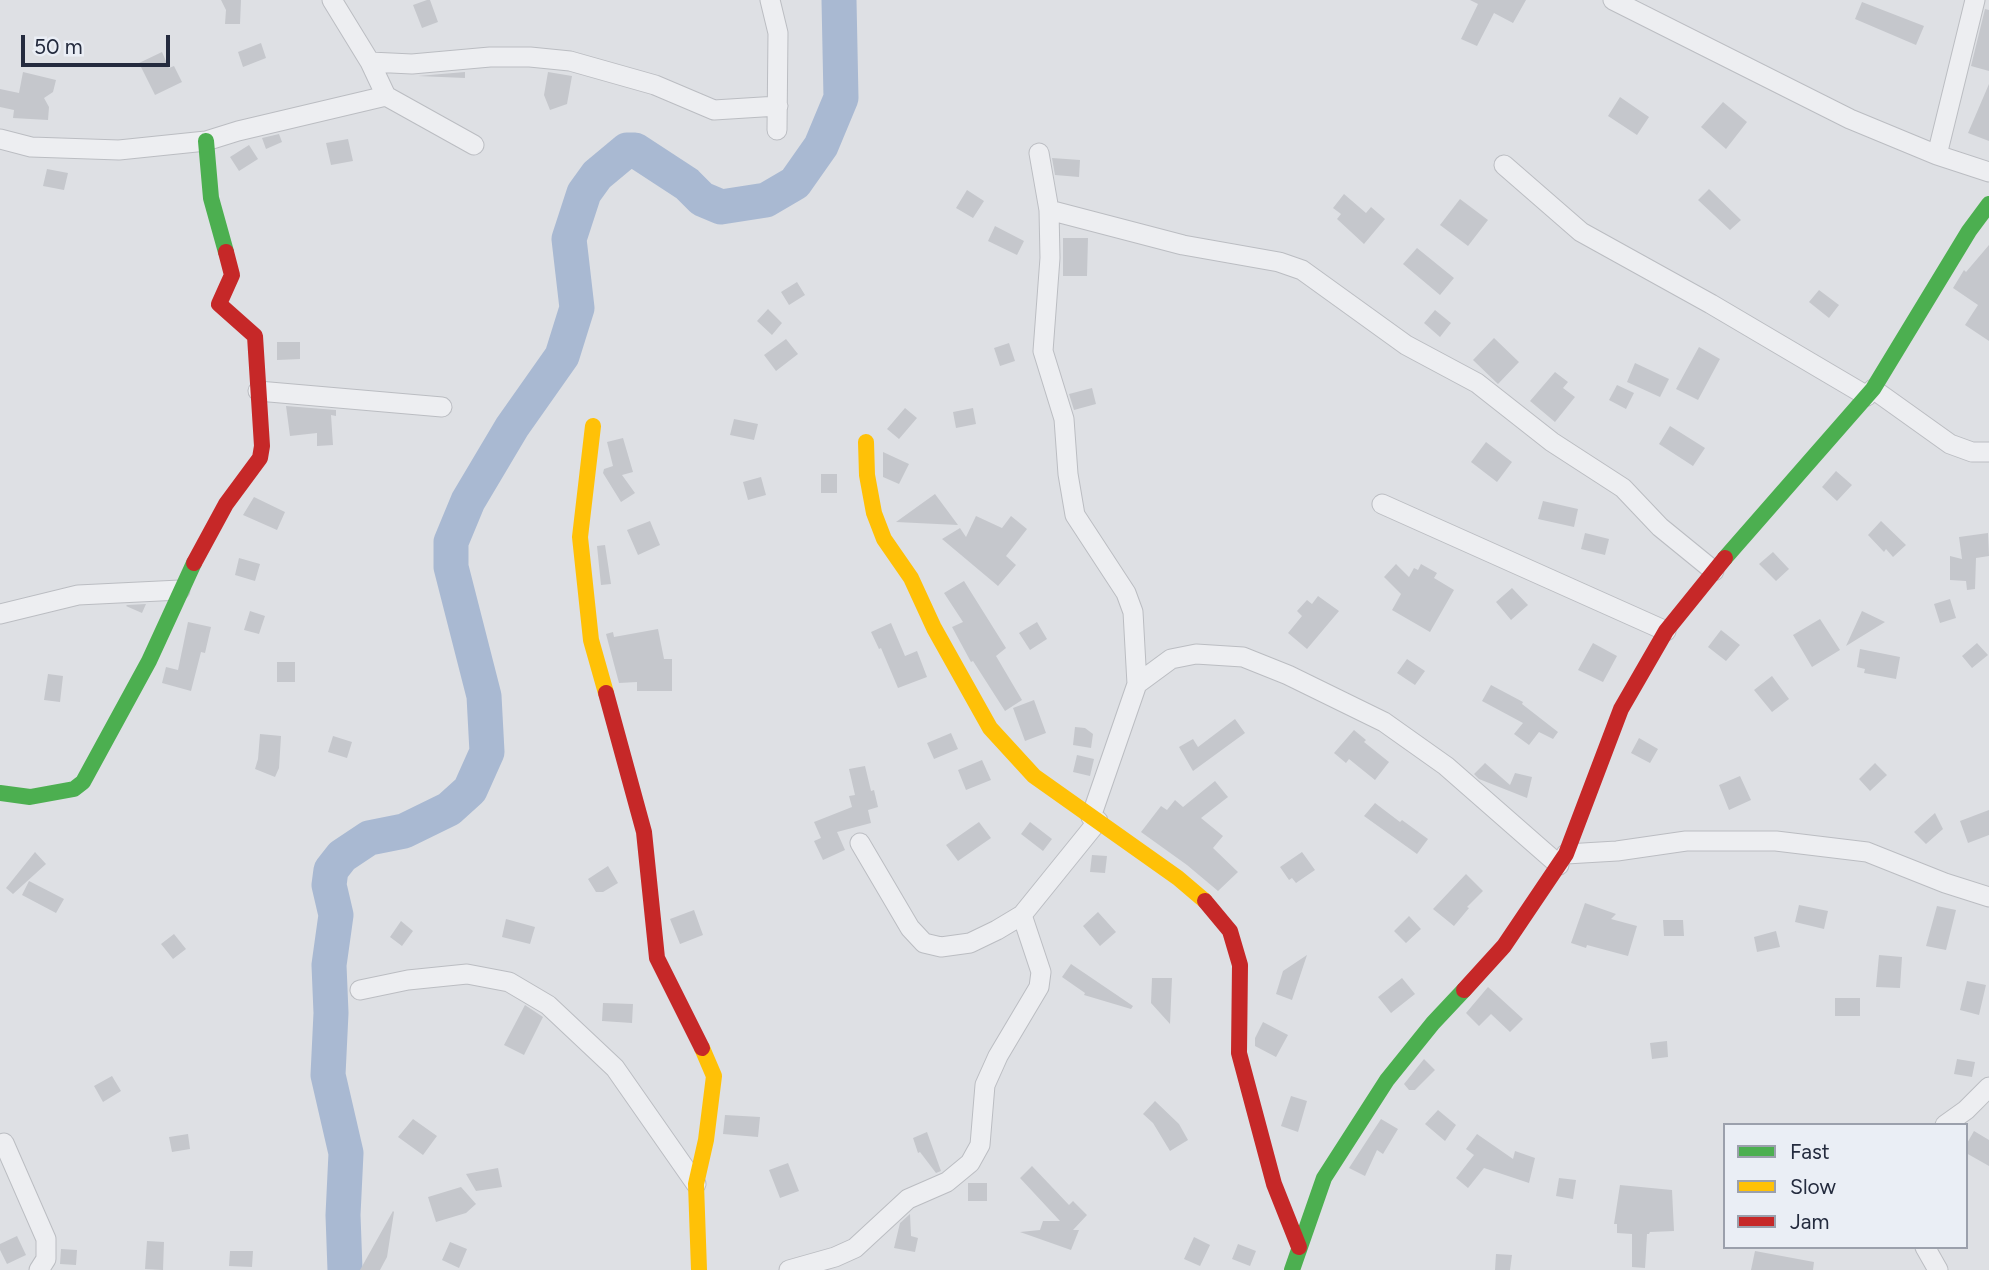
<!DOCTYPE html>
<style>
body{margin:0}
#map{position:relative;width:1989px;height:1270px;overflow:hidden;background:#dee0e4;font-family:Figtree,sans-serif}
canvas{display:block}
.legend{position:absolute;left:1723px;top:1123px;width:245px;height:126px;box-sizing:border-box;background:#eaeef5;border:2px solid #9ba0ac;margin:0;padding:9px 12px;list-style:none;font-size:21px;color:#242b3e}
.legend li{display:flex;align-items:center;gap:14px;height:35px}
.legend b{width:35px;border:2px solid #9ba0ac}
.scale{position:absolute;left:21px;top:35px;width:149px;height:32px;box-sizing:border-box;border:4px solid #242b3e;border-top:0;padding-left:9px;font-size:21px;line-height:24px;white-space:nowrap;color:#242b3e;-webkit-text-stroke:5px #eaeef5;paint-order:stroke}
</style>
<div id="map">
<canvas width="1989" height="1270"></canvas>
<ul class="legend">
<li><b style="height:9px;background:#4caf50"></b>Fast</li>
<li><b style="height:9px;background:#ffc107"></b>Slow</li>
<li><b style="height:9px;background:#c62828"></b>Jam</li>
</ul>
<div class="scale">50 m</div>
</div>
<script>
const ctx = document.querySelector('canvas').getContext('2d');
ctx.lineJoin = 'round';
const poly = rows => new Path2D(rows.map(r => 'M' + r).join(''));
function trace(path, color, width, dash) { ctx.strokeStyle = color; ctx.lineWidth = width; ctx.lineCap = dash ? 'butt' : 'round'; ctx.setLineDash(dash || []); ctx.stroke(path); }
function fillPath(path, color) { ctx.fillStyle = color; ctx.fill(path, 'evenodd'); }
trace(poly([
 [345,1270,343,1215,346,1153,328,1075,331,1013,329,965,336,915,329,885,331,870,342,856,369,838,404,831,449,809,470,790,487,752,484,696,451,567,451,542,468,501,512,427,562,356,577,308,569,239,584,193,597,175,627,150,635,150,687,184,702,199,721,207,766,200,795,183,821,146,841,98,839,0]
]), '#a9b9d2', 35);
fillPath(poly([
 [221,0,241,0,240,24,225,24,226,10],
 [427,0,430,0,438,22,422,28,413,5],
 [1470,0,1526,0,1513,23,1494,13,1477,46,1461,39,1478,4],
 [1862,2,1924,26,1916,45,1855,19],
 [1985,9,1989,10,1989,71,1971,66],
 [261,43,266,58,243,67,238,52],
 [162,52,169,68,174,66,182,82,155,95,139,63],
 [23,72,56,80,53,92,44,98,49,107,48,120,13,118,14,110,0,107,0,89,19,93],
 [465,72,465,78,418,76],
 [548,72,572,76,567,104,550,110,544,95],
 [1989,84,1989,141,1968,133],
 [1620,97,1649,117,1637,135,1608,116],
 [1723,102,1747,122,1726,149,1701,127],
 [279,134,282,142,266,149,262,138],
 [348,139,353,161,331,165,326,143],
 [249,145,258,159,239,171,230,157],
 [1052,158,1080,160,1079,177,1055,175],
 [47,169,68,173,64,190,43,186],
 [1709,189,1741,220,1730,230,1698,200],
 [967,190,984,201,973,218,956,208],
 [1344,194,1366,213,1371,207,1385,219,1364,244,1337,219,1341,214,1333,208],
 [1460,199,1488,220,1468,246,1440,225],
 [995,226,1024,241,1017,255,988,241],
 [1063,238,1088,238,1087,276,1063,276],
 [1989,245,1989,341,1965,325,1978,305,1953,288,1964,270,1966,272],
 [1417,248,1454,278,1440,295,1403,264],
 [797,282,805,295,789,305,781,292],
 [1819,290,1839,305,1829,318,1809,302],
 [768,309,782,323,772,335,757,321],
 [1435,310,1451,323,1440,337,1424,323],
 [1494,338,1519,362,1498,384,1473,360],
 [786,339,798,354,776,371,764,355],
 [277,342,300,342,300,359,277,360],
 [1009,343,1015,361,1000,366,994,348],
 [1699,347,1720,359,1698,400,1676,389],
 [1635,363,1669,379,1660,397,1627,382],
 [1555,372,1568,382,1563,388,1575,397,1555,422,1530,401],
 [1617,385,1634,393,1626,409,1609,400],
 [1092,388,1096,404,1074,410,1069,394],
 [286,406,336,410,336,416,331,415,333,445,317,446,317,433,290,436],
 [905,408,917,418,899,439,887,429],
 [973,408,976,424,956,428,953,412],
 [734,419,758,424,754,440,730,435],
 [1670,426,1705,448,1693,466,1659,444],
 [623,438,633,472,622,475,635,493,621,502,603,473,604,469,613,466,607,442],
 [1486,442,1512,462,1497,482,1471,462],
 [883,452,909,464,899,484,883,477],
 [1836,471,1852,485,1837,501,1822,487],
 [821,474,837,474,837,493,821,493],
 [761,477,766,495,748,500,743,482],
 [935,494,958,525,896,522],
 [254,497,285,512,277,530,243,515],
 [1543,501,1578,509,1574,527,1538,519],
 [976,516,1002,528,1011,516,1027,529,1006,556,1016,565,998,586,942,539,960,528,966,537],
 [650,521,660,545,638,555,627,530],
 [1881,521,1906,545,1893,557,1886,549,1884,552,1868,535],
 [1585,533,1609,539,1605,555,1581,549],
 [1988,533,1989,556,1976,558,1975,589,1967,590,1966,581,1950,580,1950,556,1962,559,1959,537],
 [605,545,611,584,601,585,597,546],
 [1773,552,1789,569,1776,581,1759,564],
 [239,558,260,564,255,581,235,575],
 [1396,564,1409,577,1414,568,1418,570,1421,564,1437,573,1434,578,1454,590,1430,632,1392,610,1401,594,1384,577],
 [964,581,1006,648,996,656,1022,700,1005,711,973,661,971,662,952,627,963,622,944,593],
 [1512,588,1528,605,1511,620,1496,602],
 [1318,596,1339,611,1307,649,1288,633,1302,616,1297,611,1307,600,1312,604],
 [1950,599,1956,618,1940,623,1934,604],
 [146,604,142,613,126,606,127,605],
 [250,611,265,616,259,634,244,630],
 [1862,611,1885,622,1846,646],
 [1820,619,1840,650,1812,667,1793,635],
 [188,622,211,627,205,653,201,652,191,691,162,683,166,667,178,670],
 [1037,622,1047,639,1030,650,1019,633],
 [891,623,905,656,917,651,927,677,898,688,881,648,879,649,871,632],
 [658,629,664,659,672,659,672,691,637,691,637,682,619,683,606,634,613,632,614,637],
 [1721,630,1740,645,1726,661,1708,647],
 [1593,643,1617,656,1603,682,1578,670],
 [1977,643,1988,655,1972,668,1962,656],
 [1860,649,1900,657,1896,679,1864,673,1865,669,1857,667],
 [1407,659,1425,671,1415,685,1397,673],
 [277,662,295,662,295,682,277,682],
 [48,674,63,676,60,702,44,700],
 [1772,676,1789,699,1772,712,1754,690],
 [1491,685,1523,702,1522,704,1558,732,1553,739,1539,732,1529,745,1514,734,1523,723,1482,701],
 [1034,700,1046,733,1025,741,1013,708],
 [1235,719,1245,733,1193,771,1179,747,1193,739,1198,747],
 [1075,727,1085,728,1093,734,1091,748,1073,745],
 [1354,730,1366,740,1364,742,1389,762,1375,780,1349,759,1346,763,1334,753],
 [951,733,958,749,934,759,927,743],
 [260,734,281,736,279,768,275,777,255,769,258,759],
 [333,736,352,742,347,758,328,752],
 [1639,738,1658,749,1650,763,1631,753],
 [1077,755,1094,759,1090,776,1073,772],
 [982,760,991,780,966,790,958,770],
 [1485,763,1510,785,1515,773,1532,777,1527,798,1479,779,1474,774],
 [1875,763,1887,775,1870,791,1859,779],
 [865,766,871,791,874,790,878,807,868,810,871,823,837,832,845,850,823,860,814,841,821,838,814,822,852,807,849,796,855,795,849,769],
 [1740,776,1751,800,1729,810,1719,785],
 [1215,781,1228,797,1201,818,1223,836,1213,848,1238,872,1218,891,1187,865,1141,832,1161,806,1167,810,1175,800,1183,807],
 [1375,803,1400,822,1402,820,1428,839,1417,854,1364,816],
 [1989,810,1989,835,1968,843,1960,821],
 [1935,813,1943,829,1926,844,1914,832],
 [979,822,991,838,958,861,946,845],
 [1030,822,1052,839,1043,851,1021,834],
 [35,852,46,864,13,894,6,888],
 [1302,852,1315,870,1296,883,1292,878,1289,880,1280,867],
 [1092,855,1107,856,1105,873,1090,872],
 [608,866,618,883,603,892,596,892,588,879],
 [1466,874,1483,891,1467,907,1469,908,1454,926,1433,909],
 [29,881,64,899,56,913,22,895],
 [1585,903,1616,914,1611,919,1637,926,1628,956,1587,945,1586,948,1571,943],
 [1799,905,1828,911,1824,929,1795,922],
 [1937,906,1956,910,1946,950,1926,946],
 [694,910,703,935,680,944,670,919],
 [1098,912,1116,932,1100,946,1083,926],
 [1409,916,1421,929,1406,943,1394,931],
 [506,919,535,927,530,944,502,937],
 [1663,920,1683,920,1684,936,1664,936],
 [401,921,413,931,402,946,390,937],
 [1776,931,1780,947,1757,952,1754,937],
 [174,934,186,949,173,959,161,944],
 [1307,955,1292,1000,1276,994,1283,971],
 [1879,955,1902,957,1900,988,1876,987],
 [1071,964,1133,1006,1131,1009,1084,995,1085,993,1062,977],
 [1152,978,1172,978,1170,1024,1151,1003],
 [1402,978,1415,994,1391,1013,1378,997],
 [1967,981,1986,985,1979,1015,1960,1010],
 [1488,987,1523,1019,1510,1032,1491,1014,1479,1026,1466,1013],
 [1835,998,1860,998,1860,1016,1835,1016],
 [603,1003,633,1004,632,1023,602,1021],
 [525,1005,543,1017,524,1055,504,1045],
 [1263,1022,1288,1035,1276,1057,1255,1046,1255,1038],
 [1667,1041,1668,1057,1652,1059,1650,1043],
 [1424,1059,1435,1070,1415,1090,1409,1090,1404,1084],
 [1957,1059,1975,1062,1972,1077,1954,1074],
 [112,1076,121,1091,103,1102,94,1086],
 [1291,1096,1307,1101,1298,1132,1281,1126],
 [1155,1101,1179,1124,1188,1140,1170,1151,1153,1123,1143,1114],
 [1438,1110,1456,1125,1445,1141,1425,1124],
 [725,1115,760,1117,758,1137,723,1134],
 [413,1119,437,1136,423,1155,398,1137],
 [1381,1119,1398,1129,1383,1154,1377,1150,1365,1176,1349,1168],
 [1974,1131,1989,1140,1989,1166,1966,1153,1966,1145],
 [927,1132,941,1171,936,1173,920,1152,918,1153,913,1138],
 [188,1134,190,1149,172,1152,169,1137],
 [1477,1134,1513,1159,1515,1151,1535,1158,1529,1183,1484,1168,1468,1188,1456,1178,1474,1155,1466,1149],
 [788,1163,799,1191,780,1198,769,1170],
 [1032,1166,1069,1205,1073,1201,1087,1215,1073,1230,1079,1230,1071,1250,1020,1232,1040,1230,1043,1221,1060,1221,1020,1178],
 [498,1168,502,1187,476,1191,466,1174],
 [1559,1178,1576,1180,1573,1199,1556,1196],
 [968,1183,987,1183,987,1201,968,1201],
 [1620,1185,1672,1190,1674,1231,1650,1232,1649,1234,1647,1234,1645,1268,1632,1267,1632,1234,1617,1233,1617,1224,1614,1224],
 [461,1187,476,1204,466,1213,436,1222,428,1197],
 [393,1211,394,1212,387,1257,380,1270,360,1270],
 [910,1214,911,1236,918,1238,915,1252,894,1248,900,1223],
 [17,1236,26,1255,7,1264,0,1250,0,1244],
 [1194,1237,1210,1245,1200,1266,1184,1259],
 [147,1241,164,1242,163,1270,145,1269],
 [450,1242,467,1249,459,1268,442,1260],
 [1238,1244,1256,1251,1250,1266,1232,1259],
 [61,1249,77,1250,76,1265,60,1264],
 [230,1251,253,1251,252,1267,229,1266],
 [1755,1251,1814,1262,1813,1270,1751,1270],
 [1496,1254,1512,1255,1510,1270,1495,1270]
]), '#c5c7cc');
const street = poly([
 [332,0,370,62,412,64,490,57,530,57,570,61,655,85,714,110,778,106],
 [770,0,778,33,777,130],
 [1613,0,1850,119,1937,155],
 [1975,0,1937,155,1989,172],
 [370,62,386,96,474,145],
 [0,139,31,147,119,150,206,141,238,131,386,96],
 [1039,153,1049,210,1050,258,1043,351,1064,419,1068,474,1075,515,1126,593,1133,612,1137,684,1091,817],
 [1504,165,1581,232,1711,304,1867,396],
 [1049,210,1183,245,1279,262,1302,270,1406,345,1477,383,1552,442,1623,488,1660,527,1714,571],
 [1873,389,1950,444,1972,452,1989,452],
 [258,391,442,407],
 [1382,504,1666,631],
 [0,614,78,595,180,590],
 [1137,684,1171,659,1196,654,1243,657,1288,675,1384,722,1446,766,1559,865],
 [860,843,910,928,924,943,941,947,970,943,997,930,1022,915,1098,821],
 [1566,854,1617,851,1686,841,1776,841,1867,852,1945,883,1989,897],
 [360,990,408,980,467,974,509,982,548,1005,615,1068,696,1184],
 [1945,1125,1966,1110,1989,1087],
 [4,1143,46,1239,46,1259,39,1270],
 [1925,1247,1938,1270],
 [789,1270,835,1257,855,1248,908,1199,947,1182,970,1163,980,1145,985,1085,998,1056,1039,987,1041,972,1022,915]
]);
trace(street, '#bbbdc2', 21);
trace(street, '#edeef1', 19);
trace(poly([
 [206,141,211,198,226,252],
 [1725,558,1873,389,1969,231,1989,204],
 [0,793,30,797,74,789,83,782,149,661,194,563],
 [1292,1270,1324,1178,1387,1080,1433,1023,1464,990]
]), '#4caf50', 16);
trace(poly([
 [593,426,580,537,591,640,606,693],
 [866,442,867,475,874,513,884,539,911,578,934,628,990,728,1034,776,1178,878,1205,901],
 [699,1270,696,1184,706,1140,714,1076,702,1048]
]), '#ffc107', 16);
trace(poly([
 [194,563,226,504,260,458,262,446,255,336,219,304,232,275,226,252],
 [606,693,644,832,657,958,702,1048],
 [1205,901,1230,931,1240,965,1239,1053,1274,1184,1299,1247],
 [1464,990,1504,946,1566,854,1621,709,1666,631,1725,558]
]), '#c62828', 16);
</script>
